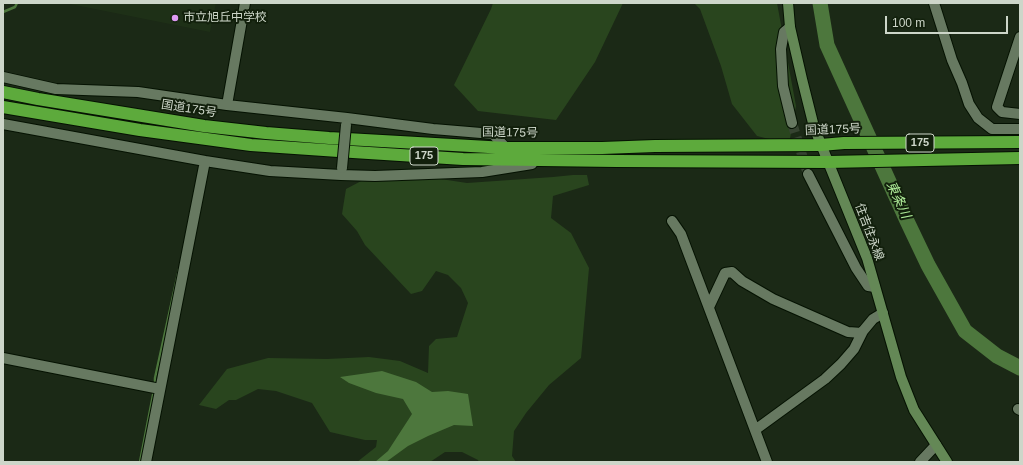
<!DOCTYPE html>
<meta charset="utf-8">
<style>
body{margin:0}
#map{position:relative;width:1023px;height:465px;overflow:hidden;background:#1b2916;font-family:Arial,sans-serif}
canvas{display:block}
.frame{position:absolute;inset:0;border:4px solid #cdd6c9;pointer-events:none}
.scale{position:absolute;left:885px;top:16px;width:123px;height:18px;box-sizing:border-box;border:2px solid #cdd6c9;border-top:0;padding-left:5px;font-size:12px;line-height:14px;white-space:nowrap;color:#cdd6c9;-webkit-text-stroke:3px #12200c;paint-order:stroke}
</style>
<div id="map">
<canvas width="1023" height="465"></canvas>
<div class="frame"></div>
<div class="scale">100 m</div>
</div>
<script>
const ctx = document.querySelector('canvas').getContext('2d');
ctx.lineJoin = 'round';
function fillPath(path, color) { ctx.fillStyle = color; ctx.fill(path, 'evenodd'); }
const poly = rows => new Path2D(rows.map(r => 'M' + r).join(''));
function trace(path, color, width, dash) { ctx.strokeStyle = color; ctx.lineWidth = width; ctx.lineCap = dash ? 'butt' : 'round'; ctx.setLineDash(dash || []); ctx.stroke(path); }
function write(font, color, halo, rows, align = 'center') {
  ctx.font = font + ' Arial,"Noto Sans JP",sans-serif'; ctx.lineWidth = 4; ctx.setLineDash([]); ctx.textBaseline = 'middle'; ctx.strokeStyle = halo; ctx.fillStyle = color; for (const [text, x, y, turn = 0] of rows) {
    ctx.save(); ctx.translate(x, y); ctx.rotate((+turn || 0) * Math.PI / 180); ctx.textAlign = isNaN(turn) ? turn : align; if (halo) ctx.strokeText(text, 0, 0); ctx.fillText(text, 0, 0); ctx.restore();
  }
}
fillPath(poly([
 [65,3,216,3,210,32]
]), '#1e3017');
fillPath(poly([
 [493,3,623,3,595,62,556,120,478,111,454,85,491,9],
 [694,3,777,3,796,106,789,144,757,136,732,104,721,66,700,9],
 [573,175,587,175,589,185,553,196,551,218,571,233,589,268,581,358,549,385,526,413,514,431,512,456,516,462,479,462,478,460,462,452,445,452,430,462,357,462,376,447,377,440,365,440,330,432,312,403,276,391,258,389,236,400,229,400,216,409,199,405,227,369,268,358,327,359,369,357,400,361,428,373,429,346,436,339,457,337,468,303,461,288,448,275,436,271,422,291,411,294,365,245,357,231,342,214,346,189,365,179,421,176,467,183,553,177]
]), '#29451e');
fillPath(poly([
 [382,371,416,382,432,392,448,391,468,394,473,426,454,425,428,436,408,446,386,462,375,462,388,451,412,414,403,399,376,393,349,383,340,377]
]), '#4d773d');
trace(poly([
 [3,12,15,7,17,3],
 [155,385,155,378,179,269],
 [140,462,154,390]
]), '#4d773d', 2.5);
trace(poly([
 [820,3,827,45,907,221,928,265,965,331,997,356,1020,368]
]), '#4d773d', 15);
trace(poly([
 [792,123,808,174]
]), '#364331', 10, [10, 5]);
const street = poly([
 [934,3,952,60,962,83,969,104,978,118,992,129,1020,129],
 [790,27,784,32,781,49,783,86,792,123],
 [1020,37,997,107,1002,112,1020,114],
 [3,77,56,89,138,92,227,105,347,118,433,129,493,134,506,148],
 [227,105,245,3],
 [3,124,205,161,270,171,341,175,375,176,482,172,532,164],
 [808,174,856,268,868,286,875,287],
 [672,221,681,234,767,462],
 [709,307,725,273,732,272,742,281,773,299,848,332,862,333],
 [3,358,160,389],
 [1018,409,1020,410],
 [755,430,825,379,841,364,854,349,863,331,873,319,883,313],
 [146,462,205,161],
 [920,462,936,445]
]);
const secondary = poly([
 [788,3,790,27,802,79,814,127,867,258,901,377,914,410,947,462]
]);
const highway = poly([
 [3,92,38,99,204,126,266,133,329,138,506,148,602,148,655,146,821,145,844,143,1020,142],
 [3,107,140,130,251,145,353,152,463,159,616,161,828,162,1020,158]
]);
trace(street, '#051202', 12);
trace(secondary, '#051202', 12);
trace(highway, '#051202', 14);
trace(street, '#677961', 10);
trace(secondary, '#648856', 10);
trace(highway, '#5daa3c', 12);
const streetBridge = poly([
 [342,168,346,125]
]);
trace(streetBridge, '#051202', 12, []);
trace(streetBridge, '#677961', 10);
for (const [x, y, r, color] of [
 [175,18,4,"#dd99f3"]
]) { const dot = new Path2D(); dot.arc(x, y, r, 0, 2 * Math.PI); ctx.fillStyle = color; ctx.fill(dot); trace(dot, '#12200c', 1.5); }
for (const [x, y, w] of [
 [920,143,28],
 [424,156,28]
]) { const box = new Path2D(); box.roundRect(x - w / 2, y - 9, w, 18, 3); ctx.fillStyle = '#12200c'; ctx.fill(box); trace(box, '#cdd6c9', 1); }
write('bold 11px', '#cdd6c9', null, [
 ["175",920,143],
 ["175",424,156]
]);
write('12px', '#cdd6c9', '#12200c', [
 ["市立旭丘中学校",183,18]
], 'left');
write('12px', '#cdd6c9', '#12200c', [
 ["国道175号",189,109,9],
 ["国道175号",833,130,-2],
 ["国道175号",510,133,1],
 ["住吉住永線",869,232,69]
]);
write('italic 13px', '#b0ee9a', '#12200c', [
 ["東条川",898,200,65]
]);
</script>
